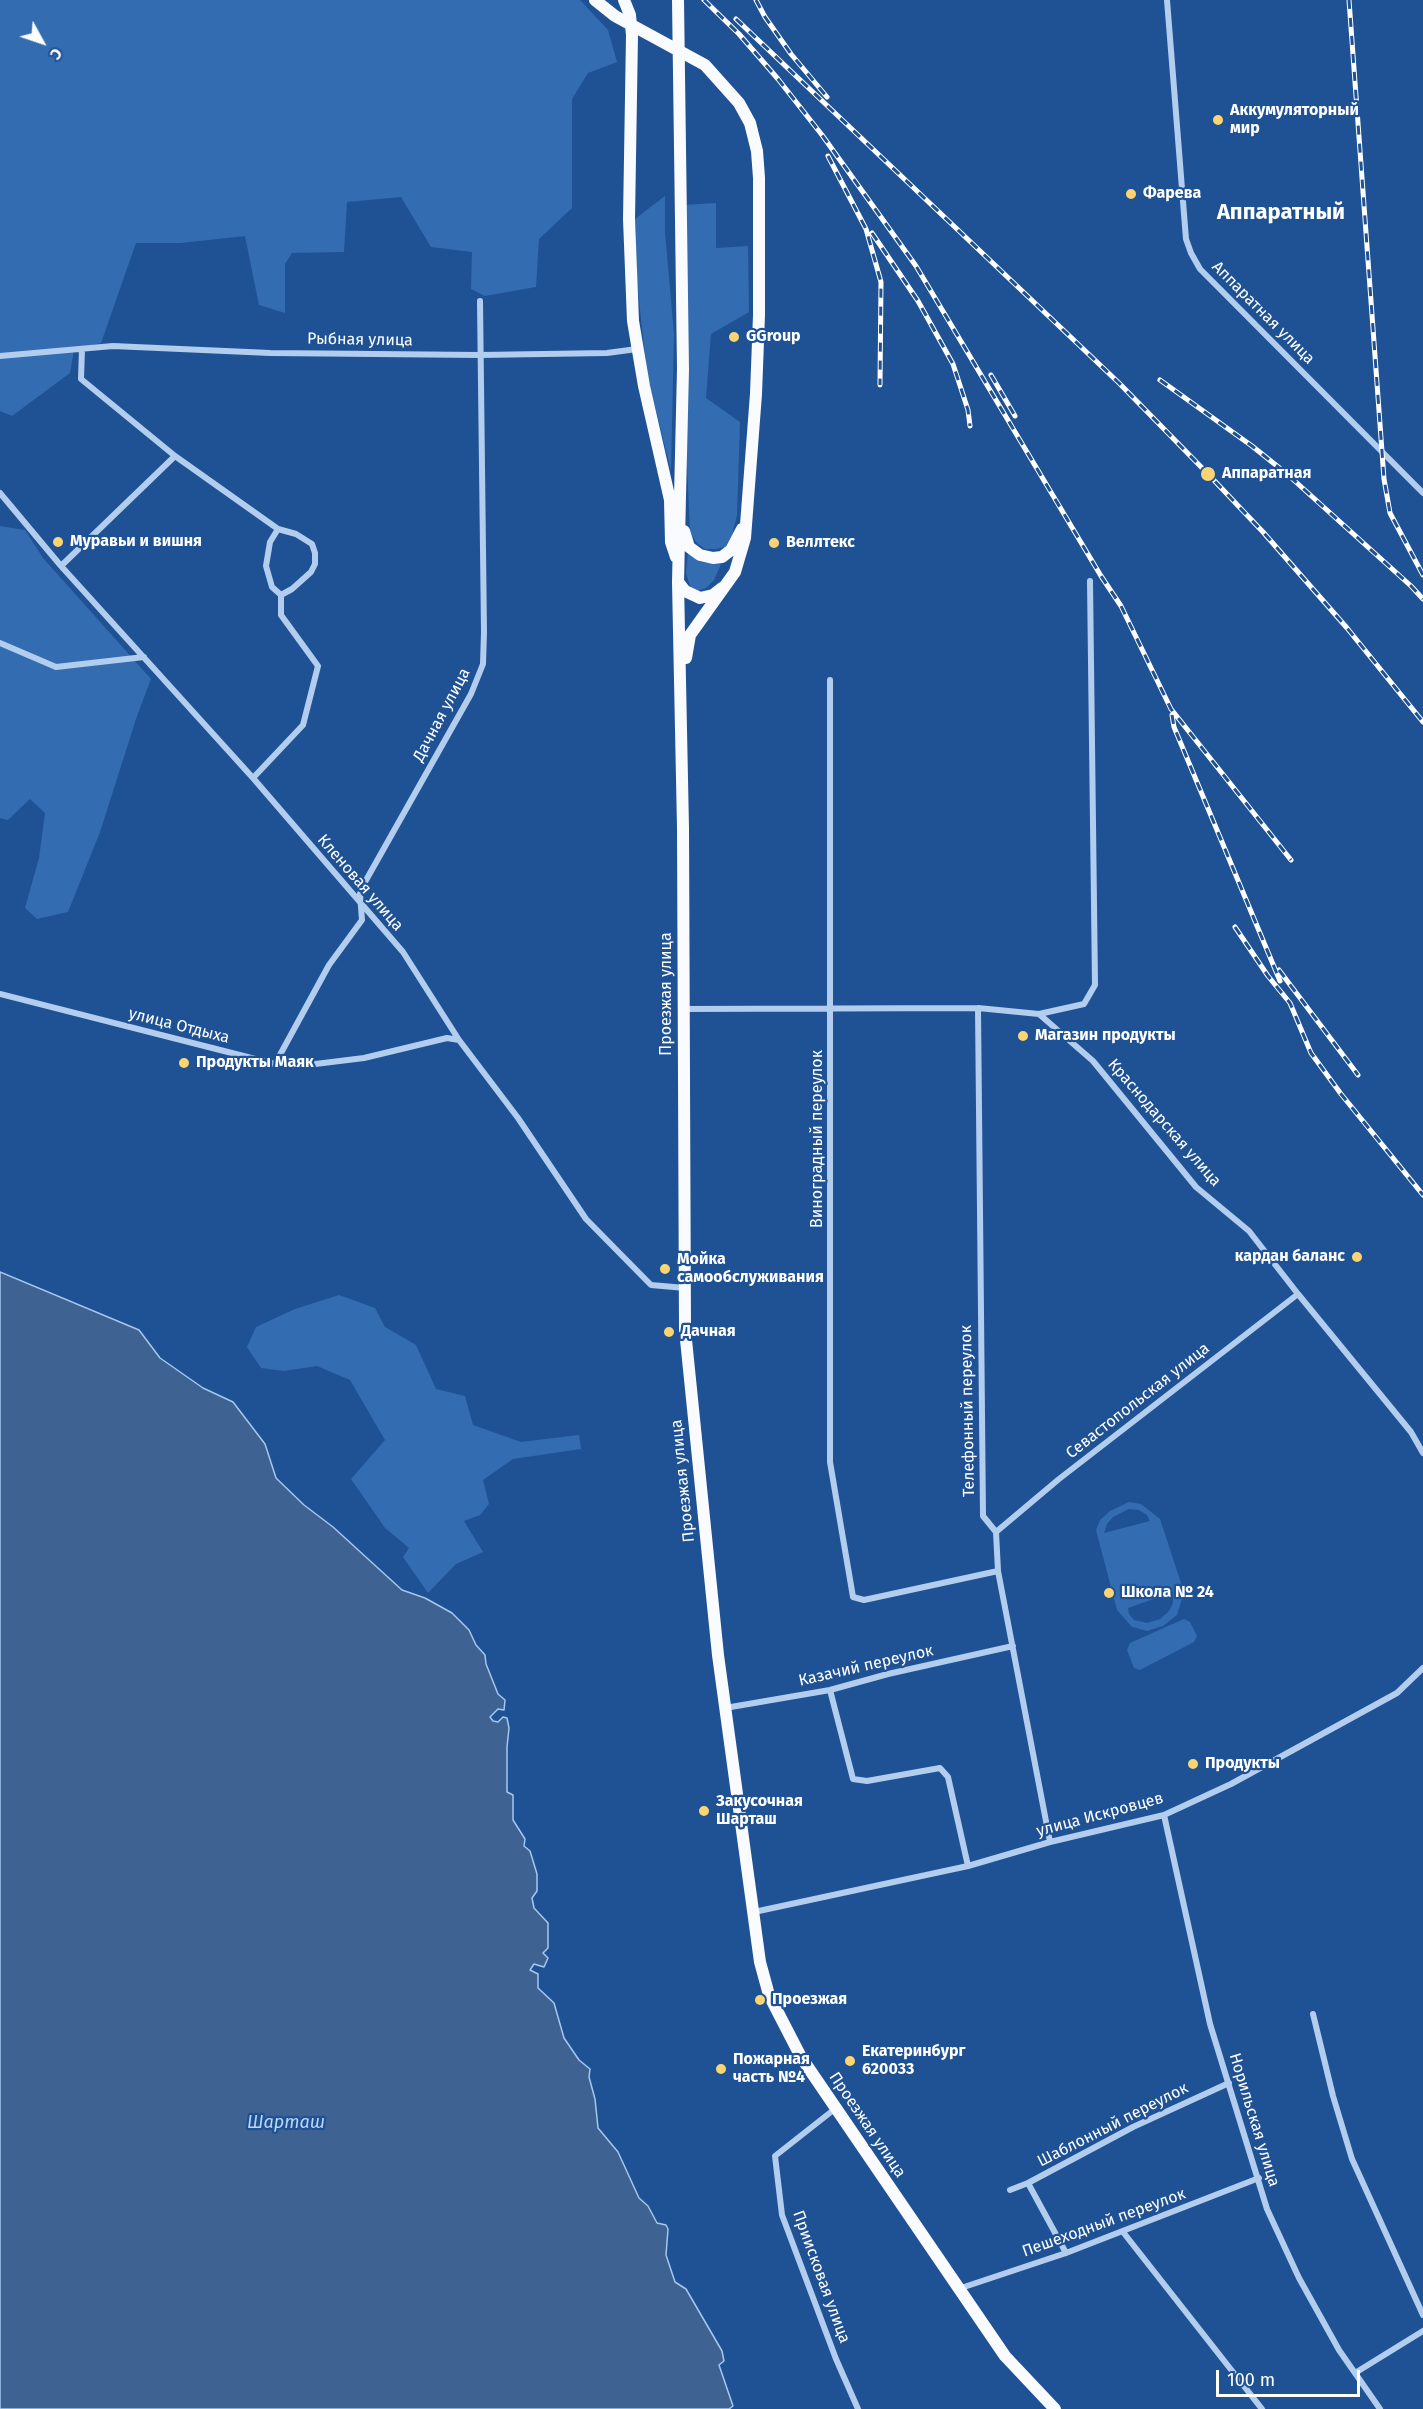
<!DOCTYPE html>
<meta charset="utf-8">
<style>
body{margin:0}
#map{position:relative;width:1423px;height:2409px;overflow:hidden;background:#1f5294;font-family:"Fira Sans",sans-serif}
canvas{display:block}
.north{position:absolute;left:12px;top:12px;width:60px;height:60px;-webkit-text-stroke:4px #1f5294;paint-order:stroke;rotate:130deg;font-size:16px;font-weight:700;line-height:24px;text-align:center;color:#fff}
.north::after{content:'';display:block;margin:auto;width:21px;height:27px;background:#fff;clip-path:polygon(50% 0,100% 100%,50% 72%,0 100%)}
.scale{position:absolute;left:1216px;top:2370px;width:144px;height:27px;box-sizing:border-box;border:3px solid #fff;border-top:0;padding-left:8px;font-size:18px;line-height:21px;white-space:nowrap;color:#fff;-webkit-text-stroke:4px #1f5294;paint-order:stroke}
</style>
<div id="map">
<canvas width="1423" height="2409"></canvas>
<div class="north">С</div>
<div class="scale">100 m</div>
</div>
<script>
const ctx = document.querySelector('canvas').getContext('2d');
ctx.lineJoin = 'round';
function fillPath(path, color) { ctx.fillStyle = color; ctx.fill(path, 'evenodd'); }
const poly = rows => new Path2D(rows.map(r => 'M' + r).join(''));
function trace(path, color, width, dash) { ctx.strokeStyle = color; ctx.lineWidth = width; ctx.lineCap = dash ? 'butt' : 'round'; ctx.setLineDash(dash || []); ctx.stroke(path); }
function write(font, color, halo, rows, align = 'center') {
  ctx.font = font + ' "Fira Sans",sans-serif'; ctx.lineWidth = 4.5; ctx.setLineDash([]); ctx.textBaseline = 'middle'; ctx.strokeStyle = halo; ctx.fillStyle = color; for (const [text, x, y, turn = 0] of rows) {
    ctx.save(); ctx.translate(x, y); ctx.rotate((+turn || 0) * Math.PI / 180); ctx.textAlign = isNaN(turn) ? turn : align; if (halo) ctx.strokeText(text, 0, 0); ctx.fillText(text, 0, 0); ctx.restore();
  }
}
fillPath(poly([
 [0,0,580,0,608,30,617,62,588,73,572,99,572,208,539,239,536,287,485,296,471,289,472,252,431,247,401,197,347,202,344,252,292,253,285,264,285,313,259,305,245,236,181,243,136,243,101,343,74,350,70,373,12,416,0,411],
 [665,196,665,232,674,334,671,471,647,374,637,282,635,219],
 [716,203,716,248,748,246,749,312,711,334,706,398,740,422,737,515,732,535,725,547,716,549,705,549,697,543,690,533,682,347,685,205],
 [0,526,25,530,43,558,151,679,137,716,100,832,68,912,37,919,25,908,39,858,45,813,30,799,8,820,0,818],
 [688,553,701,562,721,564,714,580,706,588,697,591,690,586,686,573],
 [339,1295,375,1308,385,1327,416,1345,436,1389,465,1396,473,1425,521,1442,579,1435,581,1449,513,1459,483,1480,489,1504,480,1515,464,1521,483,1552,456,1564,428,1593,403,1557,409,1548,385,1528,351,1479,385,1440,350,1380,317,1366,284,1371,261,1368,247,1347,256,1327,295,1309],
 [1129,1502,1141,1504,1160,1519,1184,1592,1177,1615,1163,1626,1147,1631,1132,1627,1117,1610,1096,1530,1100,1520,1110,1511],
 [1129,1509,1139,1510,1147,1515,1150,1521,1104,1533,1107,1524,1113,1517],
 [1173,1592,1173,1603,1169,1611,1160,1619,1147,1623,1134,1620,1129,1614,1128,1608],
 [1184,1619,1190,1622,1197,1636,1194,1642,1140,1670,1134,1668,1127,1650,1130,1643]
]), '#336cb1');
const water = poly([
 [0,1272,139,1330,160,1358,203,1388,233,1402,265,1444,276,1478,304,1505,333,1527,402,1590,425,1598,452,1613,469,1630,476,1645,485,1655,486,1664,498,1694,505,1700,504,1710,498,1709,490,1717,493,1721,498,1722,503,1717,507,1718,509,1728,507,1747,507,1792,513,1795,513,1820,525,1839,524,1846,530,1851,537,1874,537,1891,532,1898,534,1908,548,1923,548,1948,543,1953,548,1958,544,1967,534,1964,530,1970,538,1974,538,1988,554,2003,564,2038,579,2060,590,2069,589,2077,595,2099,598,2128,618,2152,639,2198,648,2206,657,2223,666,2225,668,2229,666,2255,675,2282,686,2289,722,2351,724,2361,719,2365,733,2406,729,2409,0,2409,0,1272]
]);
fillPath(water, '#3e6291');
trace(water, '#a5c8f0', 1.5);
trace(poly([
 [1167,0,1186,239,1191,253,1200,269,1423,493],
 [82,349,81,379,175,456,278,529,296,534,312,544,315,553,315,564,311,572,292,589,281,595],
 [0,356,113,346,270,353,480,355,607,353,637,349],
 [0,493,61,566,253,778,403,952,459,1040,518,1118,586,1219,651,1285,685,1288],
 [278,529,270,542,266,566,272,587,281,595],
 [61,566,175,456],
 [1090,581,1095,985,1084,1004,1039,1014,1093,1061,1196,1187,1249,1231,1298,1294,1411,1432,1423,1453],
 [0,643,56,667,144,657],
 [830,680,830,1462,853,1597,864,1600,998,1571],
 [253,778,303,725,318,666,281,615,281,595],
 [0,994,275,1064,299,1066,364,1058,447,1038,459,1040],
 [978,1008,983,1516,996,1532,998,1571,1050,1842],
 [683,1009,978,1008,1039,1014],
 [275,1064,329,965,362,920,360,894,365,882,471,694,483,664,484,632,480,301],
 [996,1532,1059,1479,1298,1294],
 [830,1690,853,1779,867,1781,940,1768,948,1777,968,1866],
 [725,1708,830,1690,888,1674,1013,1646],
 [1164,1815,1210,2024,1267,2209,1299,2278,1339,2350,1380,2409],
 [754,1912,968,1866,1050,1842,1164,1815,1231,1784,1397,1693,1423,1668],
 [1313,2014,1333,2096,1352,2159,1423,2315],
 [836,2108,775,2156,782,2215,836,2359,858,2409],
 [1028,2183,1066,2253],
 [1010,2190,1028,2183,1133,2127,1229,2083],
 [1123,2232,1262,2409],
 [958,2289,1066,2253,1259,2178],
 [1355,2373,1423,2331]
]), '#b2cdee', 6);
trace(poly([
 [595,0,615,16,705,65,739,103,750,123,757,151,759,178,759,315,756,394,745,538,735,572,690,635,686,658],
 [624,0,630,15,632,35,629,219,633,321,644,386,670,500,671,542,676,557],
 [678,0,683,369,678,582,683,828,685,1330,718,1655,760,1962,769,1995,801,2057,1005,2356,1055,2409],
 [684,531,689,547,700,555,713,558,722,557,731,550,742,529],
 [678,582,685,591,700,598,713,595,722,588]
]), '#f9fbff', 12);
const rail = poly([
 [704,0,739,34,778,79,822,135,916,266,1101,576,1121,606,1171,709,1291,860],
 [756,0,765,17,791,54,827,97],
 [1349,0,1384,479,1390,513,1423,575],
 [736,19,1119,383,1208,474,1263,532,1347,628,1423,722],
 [828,156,866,229,881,282,880,385],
 [872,233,918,301,953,364,968,410,970,426],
 [991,375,1015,416],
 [1160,380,1252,446,1287,474,1411,586,1423,599],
 [1172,715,1174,727,1280,981],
 [1235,927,1268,976,1290,1003,1311,1053,1341,1094,1423,1195],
 [1279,970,1358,1075]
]);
trace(rail, '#fff', 5);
trace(rail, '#1f5294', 3, [9]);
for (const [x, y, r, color] of [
 [1218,120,6,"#fcd472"],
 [1131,194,6,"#fcd472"],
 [734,337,6,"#fcd472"],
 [1208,474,8,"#fcd472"],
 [58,542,6,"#fcd472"],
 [774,543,6,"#fcd472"],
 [1023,1036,6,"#fcd472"],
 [184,1063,6,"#fcd472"],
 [1357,1257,6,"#fcd472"],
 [665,1269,6,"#fcd472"],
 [669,1332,6,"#fcd472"],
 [1109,1593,6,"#fcd472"],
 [1193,1764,6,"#fcd472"],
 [704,1811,6,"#fcd472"],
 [760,2000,6,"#fcd472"],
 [850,2061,6,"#fcd472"],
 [721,2069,6,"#fcd472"]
]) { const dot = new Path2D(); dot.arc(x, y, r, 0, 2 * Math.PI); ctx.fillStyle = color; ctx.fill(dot); trace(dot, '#1f5294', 2); }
write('bold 16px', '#fff', '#1f5294', [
 ["Аккумуляторный",1230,111],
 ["мир",1230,129],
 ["Фарева",1143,194],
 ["GGroup",746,337],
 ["Аппаратная",1222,474],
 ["Муравьи и вишня",70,542],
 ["Веллтекс",786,543],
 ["Магазин продукты",1035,1036],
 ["Продукты Маяк",196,1063],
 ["кардан баланс",1345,1257,"right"],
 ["Мойка",677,1260],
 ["самообслуживания",677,1278],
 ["Дачная",681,1332],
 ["Школа № 24",1121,1593],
 ["Продукты",1205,1764],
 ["Закусочная",716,1802],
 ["Шарташ",716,1820],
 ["Проезжая",772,2000],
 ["Екатеринбург",862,2052],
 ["620033",862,2070],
 ["Пожарная",733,2060],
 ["часть №4",733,2078]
], 'left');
write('16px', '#fff', '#1f5294', [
 ["Аппаратная улица",1263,313,45],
 ["Рыбная улица",360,340,1],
 ["Дачная улица",442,715,-62],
 ["Кленовая улица",360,883,49],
 ["Проезжая улица",667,994,-90],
 ["улица Отдыха",179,1026,14],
 ["Краснодарская улица",1164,1123,49],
 ["Виноградный переулок",818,1139,-90],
 ["Севастопольская улица",1138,1401,-38],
 ["Телефонный переулок",968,1411,-91],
 ["Проезжая улица",683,1481,-96],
 ["Казачий переулок",866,1666,-13],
 ["улица Искровцев",1100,1815,-15],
 ["Норильская улица",1254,2120,73],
 ["Проезжая улица",867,2125,56],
 ["Шаблонный переулок",1113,2125,-27],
 ["Пешеходный переулок",1104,2223,-20],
 ["Приисковая улица",821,2277,70]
]);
write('italic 18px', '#bed7f5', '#1f5294', [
 ["Шарташ",286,2123]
]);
write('bold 22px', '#fff', '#1f5294', [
 ["Аппаратный",1281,213]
]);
</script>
